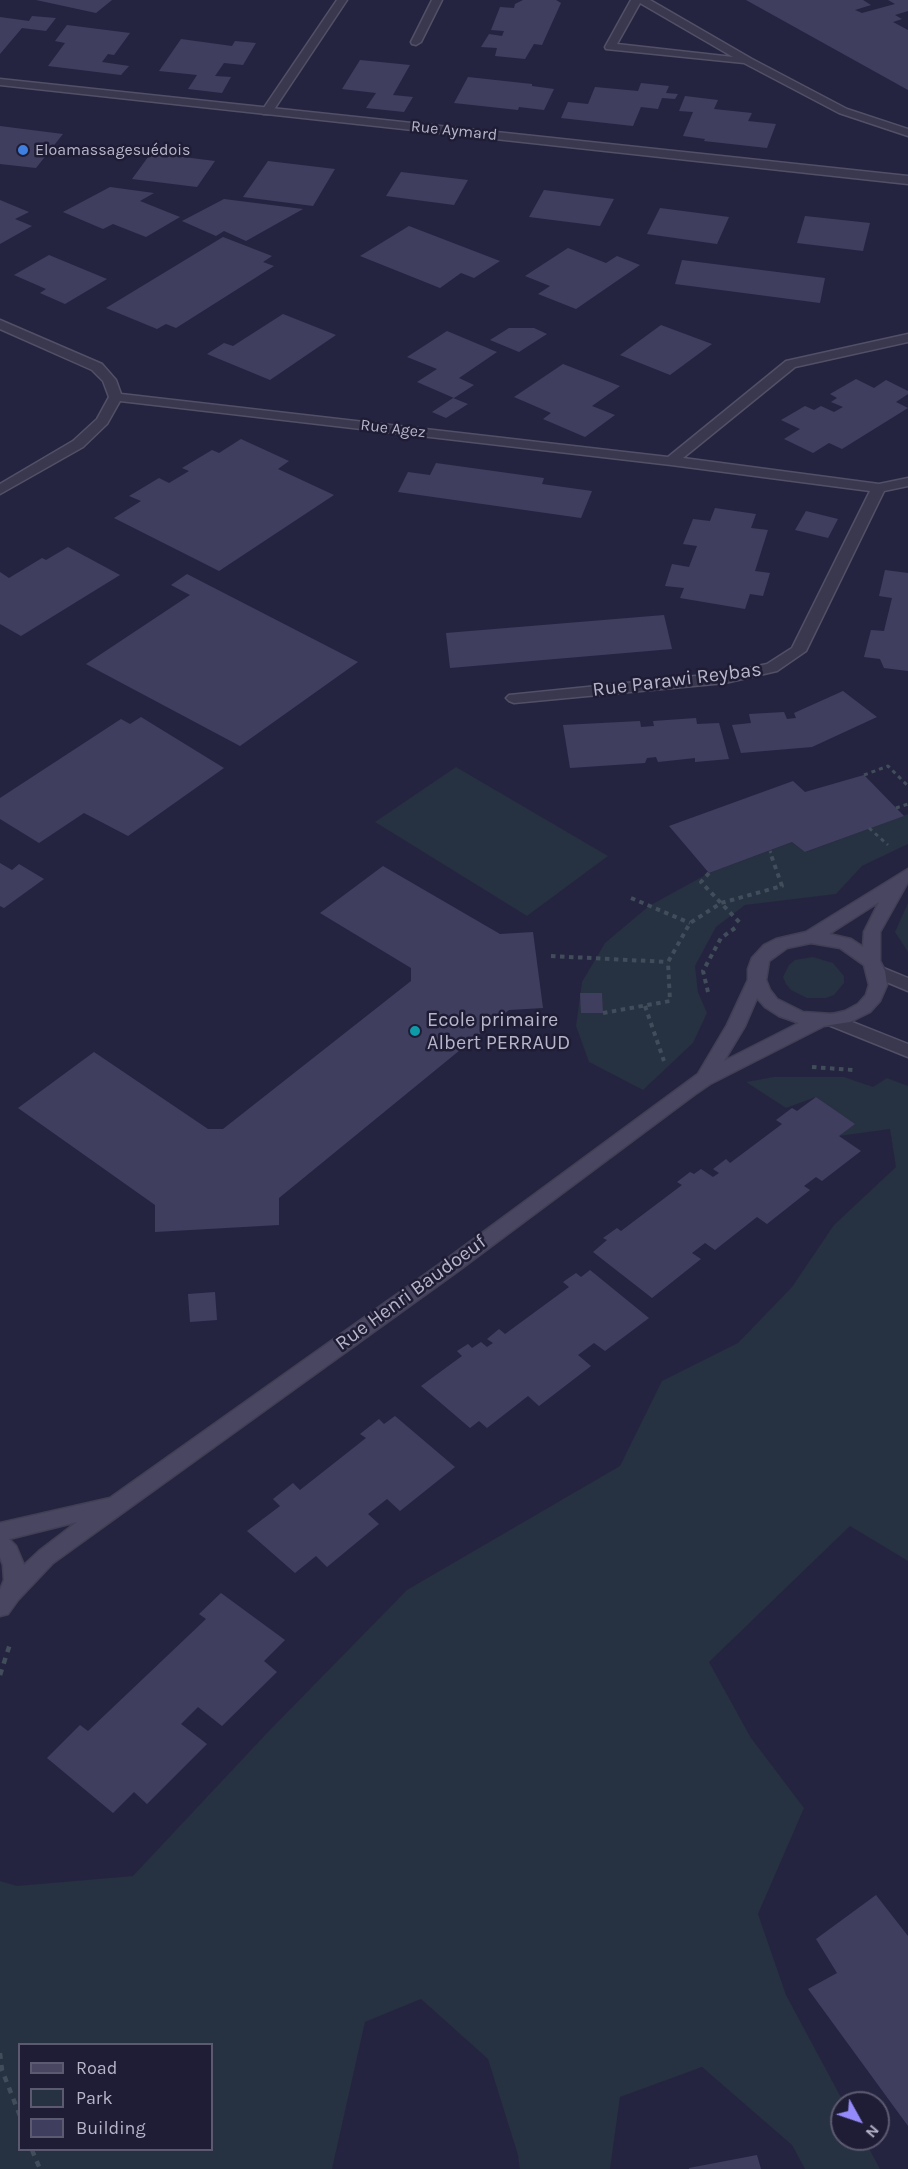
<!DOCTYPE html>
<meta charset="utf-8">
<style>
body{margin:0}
#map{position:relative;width:908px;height:2169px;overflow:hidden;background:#252440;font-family:Karla,sans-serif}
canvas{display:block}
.legend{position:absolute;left:18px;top:2043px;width:195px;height:108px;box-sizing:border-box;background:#1f1d35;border:2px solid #5c5a71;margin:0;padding:8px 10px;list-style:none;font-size:18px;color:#b7b5ca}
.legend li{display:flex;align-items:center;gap:12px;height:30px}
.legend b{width:30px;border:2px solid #5c5a71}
.north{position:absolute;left:830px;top:2091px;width:60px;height:60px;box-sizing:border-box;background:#1f1d35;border:2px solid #5c5a71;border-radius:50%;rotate:130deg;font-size:16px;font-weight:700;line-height:24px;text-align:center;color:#b7b5ca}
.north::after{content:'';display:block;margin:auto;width:21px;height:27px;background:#948afa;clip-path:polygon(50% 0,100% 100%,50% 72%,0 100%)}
</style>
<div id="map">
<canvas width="908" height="2169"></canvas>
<ul class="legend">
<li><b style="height:8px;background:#494662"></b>Road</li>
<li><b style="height:16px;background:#263141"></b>Park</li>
<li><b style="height:16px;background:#403e5e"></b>Building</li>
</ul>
<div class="north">N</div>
</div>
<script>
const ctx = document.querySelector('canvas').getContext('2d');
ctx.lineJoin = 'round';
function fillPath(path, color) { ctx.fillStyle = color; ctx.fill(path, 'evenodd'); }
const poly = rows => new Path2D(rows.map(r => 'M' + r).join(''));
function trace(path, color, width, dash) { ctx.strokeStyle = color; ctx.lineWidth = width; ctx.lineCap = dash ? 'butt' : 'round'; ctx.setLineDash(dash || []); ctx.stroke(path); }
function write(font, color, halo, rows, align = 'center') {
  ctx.font = font + ' Karla,sans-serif'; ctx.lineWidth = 5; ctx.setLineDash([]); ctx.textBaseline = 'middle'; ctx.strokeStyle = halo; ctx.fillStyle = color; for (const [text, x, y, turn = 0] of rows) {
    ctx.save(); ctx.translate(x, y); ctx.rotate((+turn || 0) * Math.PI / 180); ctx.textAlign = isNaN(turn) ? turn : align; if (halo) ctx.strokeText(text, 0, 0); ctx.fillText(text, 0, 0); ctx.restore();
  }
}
fillPath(poly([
 [456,767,608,856,527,916,375,822],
 [908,814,908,844,862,866,836,894,745,905,716,927,695,966,698,992,707,1013,693,1043,643,1090,589,1062,576,1026,582,982,605,943,649,906,709,873,792,842,806,852],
 [908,903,908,952,895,932],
 [813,957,833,963,844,976,844,983,834,995,826,998,807,998,791,990,786,984,783,977,789,965,795,960],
 [774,1077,844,1077,873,1087,887,1078,908,1086,908,1561,850,1526,709,1662,751,1738,804,1808,758,1914,786,1995,844,2103,842,2103,842,2139,864,2139,880,2169,805,2169,792,2145,702,2067,620,2097,610,2169,520,2169,518,2155,488,2059,421,1999,365,2022,332,2169,0,2169,0,1881,17,1886,133,1876,267,1733,407,1590,620,1466,662,1381,738,1343,792,1287,834,1225,896,1167,890,1129,839,1136,854,1124,816,1097,786,1108,746,1082],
 [20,2044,212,2044,212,2150,20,2150]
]), '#263141');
fillPath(poly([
 [36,0,112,0,96,13],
 [523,0,556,0,561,3,542,45,534,44,525,59,495,56,497,48,481,47,489,34,502,36,504,31,491,30,500,7,514,8,515,4],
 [746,0,863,0,871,5,855,10,862,13,895,4,888,0,908,0,908,11,895,15,902,19,893,22,908,30,908,90],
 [32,16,56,18,46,31,22,28,0,54,0,17,29,21],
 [67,25,130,33,114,55,108,54,102,62,129,66,121,75,48,66,65,43,55,41],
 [181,39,232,46,235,41,256,43,243,65,224,63,215,76,231,77,222,93,188,89,197,75,159,71],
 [360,60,410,65,393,95,413,97,404,112,366,108,376,93,342,89],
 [468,77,532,84,532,86,554,89,544,110,519,107,518,110,454,103],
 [641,83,669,86,666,93,678,94,675,99,662,98,658,109,641,107,633,126,561,118,568,102,588,104,595,87,638,91],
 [685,96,718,100,714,109,752,113,748,121,776,124,767,148,704,141,705,139,683,136,693,112,679,111],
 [0,126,63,134,36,168,0,164],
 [151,153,215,161,197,187,132,179],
 [268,161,335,169,313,206,243,197],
 [401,172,468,180,454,205,386,196],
 [110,187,154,193,140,201,180,217,146,237,113,224,103,229,63,212],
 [544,190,614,199,600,226,529,217],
 [224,199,303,209,246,241,224,231,216,236,182,221],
 [0,200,29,212,15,219,32,226,0,244],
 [660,208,729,217,717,244,647,234],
 [805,216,870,223,863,251,797,243],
 [409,226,500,261,474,278,461,273,440,288,360,256],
 [223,237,272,256,263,262,274,266,176,328,166,324,157,329,106,308],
 [568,248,606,263,617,256,640,265,576,309,538,294,550,286,525,276],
 [49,255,107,279,65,304,40,293,46,289,14,275],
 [682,260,825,278,820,303,675,284],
 [283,314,336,335,270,380,207,354,224,343,233,346],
 [661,325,712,344,670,375,620,355],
 [509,328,534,328,547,334,519,352,490,340],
 [447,331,497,352,459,378,474,385,454,398,417,382,437,369,407,357],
 [563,364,620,386,592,406,615,415,585,437,543,419,551,413,514,397],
 [856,379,874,388,886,380,908,391,908,394,896,402,908,408,842,449,829,443,813,453,784,439,800,429,781,420,805,406,814,410,821,406,834,412,843,407,831,402,837,398,830,394],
 [453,398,468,404,446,418,432,412],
 [241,439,289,461,278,469,334,495,219,571,114,518,141,501,129,496,159,478,169,483,189,471,182,468,212,450,219,453],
 [436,463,544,478,542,484,592,491,581,518,398,492,408,472,430,475],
 [715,508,756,514,751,528,768,530,755,571,770,573,763,596,750,594,745,609,680,598,684,588,665,586,672,564,689,567,697,546,683,544,693,519,710,521],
 [806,511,838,519,828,538,795,530],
 [68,547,120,575,21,636,0,624,0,572,9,578,42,558,46,560],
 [885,570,908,573,908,671,884,668,880,659,864,657,871,630,884,631,892,598,879,596],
 [187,574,358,662,240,746,86,664,190,595,171,585],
 [664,615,672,649,450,668,446,633],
 [843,691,877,717,812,747,741,753,732,725,751,723,749,714,784,712,787,719,796,718,794,713],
 [141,717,224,768,128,836,84,813,39,843,0,819,0,798,121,719,130,724],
 [696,718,697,724,719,723,729,759,695,762,695,758,658,762,656,757,647,758,645,763,570,768,563,725,640,721,641,727,654,726,653,721],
 [864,775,904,816,805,852,792,842,709,873,669,826,793,781,805,792],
 [0,863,12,870,19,864,44,879,4,908,0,906],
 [383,866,500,934,533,932,543,1008,509,1010,279,1198,279,1225,155,1232,155,1205,18,1108,94,1052,208,1129,223,1129,411,981,411,968,320,913],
 [580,993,602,993,603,1013,581,1013],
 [816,1097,855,1124,839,1136,861,1151,822,1181,816,1177,804,1186,810,1190,767,1224,757,1217,715,1250,705,1243,692,1253,701,1259,652,1298,593,1252,607,1240,603,1238,617,1228,621,1231,682,1185,677,1182,690,1172,694,1174,701,1169,713,1177,719,1173,713,1169,726,1159,730,1163,782,1124,776,1120,792,1108,797,1111],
 [590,1270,649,1318,605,1351,594,1343,578,1355,591,1366,539,1406,528,1396,487,1428,479,1421,470,1428,421,1386,462,1356,457,1351,468,1344,472,1348,481,1342,487,1347,493,1343,487,1339,499,1329,505,1334,569,1287,563,1282,576,1273,581,1277],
 [215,1292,217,1320,190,1322,188,1294],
 [395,1416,455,1467,400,1511,387,1499,368,1514,379,1524,327,1567,316,1556,295,1573,247,1531,280,1506,273,1499,293,1483,300,1490,366,1438,360,1434,379,1419,384,1424],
 [221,1593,285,1640,264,1661,277,1672,222,1726,198,1707,181,1724,207,1744,147,1804,134,1792,113,1813,47,1758,80,1725,88,1731,206,1619,199,1614],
 [876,1895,908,1936,908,2126,808,1989,837,1973,816,1939],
 [757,2155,761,2169,689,2169,689,2168]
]), '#403e5e');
const lane = poly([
 [337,0,347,0,271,114,263,114,261,112,337,0],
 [432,0,442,0,421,42,416,45,412,44,411,42,432,0],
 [631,0,650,0,752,59,847,109,908,129,908,136,839,113,744,63,606,49,605,47,631,0],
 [640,3,733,57,617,44,640,3]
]);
const street = poly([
 [0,79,908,176,908,184,0,85,0,79],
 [0,320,102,364,116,380,121,394,668,457,786,361,908,334,908,342,795,367,683,458,879,484,908,478,908,486,884,491,806,651,777,671,725,683,514,703,509,701,506,698,509,695,725,673,767,664,792,648,870,491,671,465,120,401,107,424,83,447,0,494,0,484,73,441,97,419,109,397,103,381,92,370,0,329,0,320],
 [876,965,908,978,908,991,870,975,867,971,870,967,876,965],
 [832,1014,908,1044,908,1057,826,1024,823,1020,826,1016,832,1014]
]);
const secondary = poly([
 [908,869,908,882,880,932,880,961,885,971,887,985,880,1001,870,1012,850,1022,824,1026,710,1084,694,1095,458,1271,53,1563,18,1600,8,1614,0,1616,0,1590,4,1580,3,1565,0,1557,0,1523,110,1498,444,1261,698,1074,727,1025,748,980,748,969,752,958,764,945,776,939,806,932,908,869],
 [879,902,864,932,863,947,851,939,829,934,879,902],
 [811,943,840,948,864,965,869,985,866,995,858,1004,845,1011,832,1014,803,1012,777,999,770,990,766,980,769,961,787,948,811,943],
 [757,998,765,1007,779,1016,799,1023,724,1061,745,1026,757,998],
 [77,1522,39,1551,24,1565,16,1546,9,1539,77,1522]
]);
trace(lane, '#525067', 3);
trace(street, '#525067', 3);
trace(secondary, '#413f55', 3);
trace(poly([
 [864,775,888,766,908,786],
 [896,808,908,804],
 [869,828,888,845],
 [770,851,771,853]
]), '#414d5a', 3, [4, 4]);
trace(poly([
 [709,873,701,882,741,924],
 [631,898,690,923],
 [551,956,668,962],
 [708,992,703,971,721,938,735,928],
 [645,1006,664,1061],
 [603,1013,670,1001,668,962,690,923,721,903,782,886,770,852],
 [812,1067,853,1070]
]), '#414d5a', 4, [4.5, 4.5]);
trace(poly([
 [0,1675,10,1644],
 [0,2053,2,2070,20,2116],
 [32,2150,40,2169]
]), '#414d5a', 4.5, [6, 6]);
fillPath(lane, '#3a384f');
fillPath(street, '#3a384f');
fillPath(secondary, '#494662');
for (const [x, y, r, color] of [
 [23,150,6,"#3f7fe0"],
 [415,1031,6,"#0f9aa8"]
]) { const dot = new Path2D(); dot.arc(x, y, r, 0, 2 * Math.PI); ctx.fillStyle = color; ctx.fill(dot); trace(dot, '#1f1d35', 2); }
write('16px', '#b7b5ca', '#1f1d35', [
 ["Rue Aymard",454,131,6],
 ["Rue Agez",393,429,7]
]);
write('16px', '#b7b5ca', '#1f1d35', [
 ["Eloamassagesuédois",35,150]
], 'left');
write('20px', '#b7b5ca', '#1f1d35', [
 ["Rue Parawi Reybas",677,680,-7],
 ["Rue Henri Baudoeuf",411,1293,-36]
]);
write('20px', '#b7b5ca', '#1f1d35', [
 ["Ecole primaire",427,1020],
 ["Albert PERRAUD",427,1043]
], 'left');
</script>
